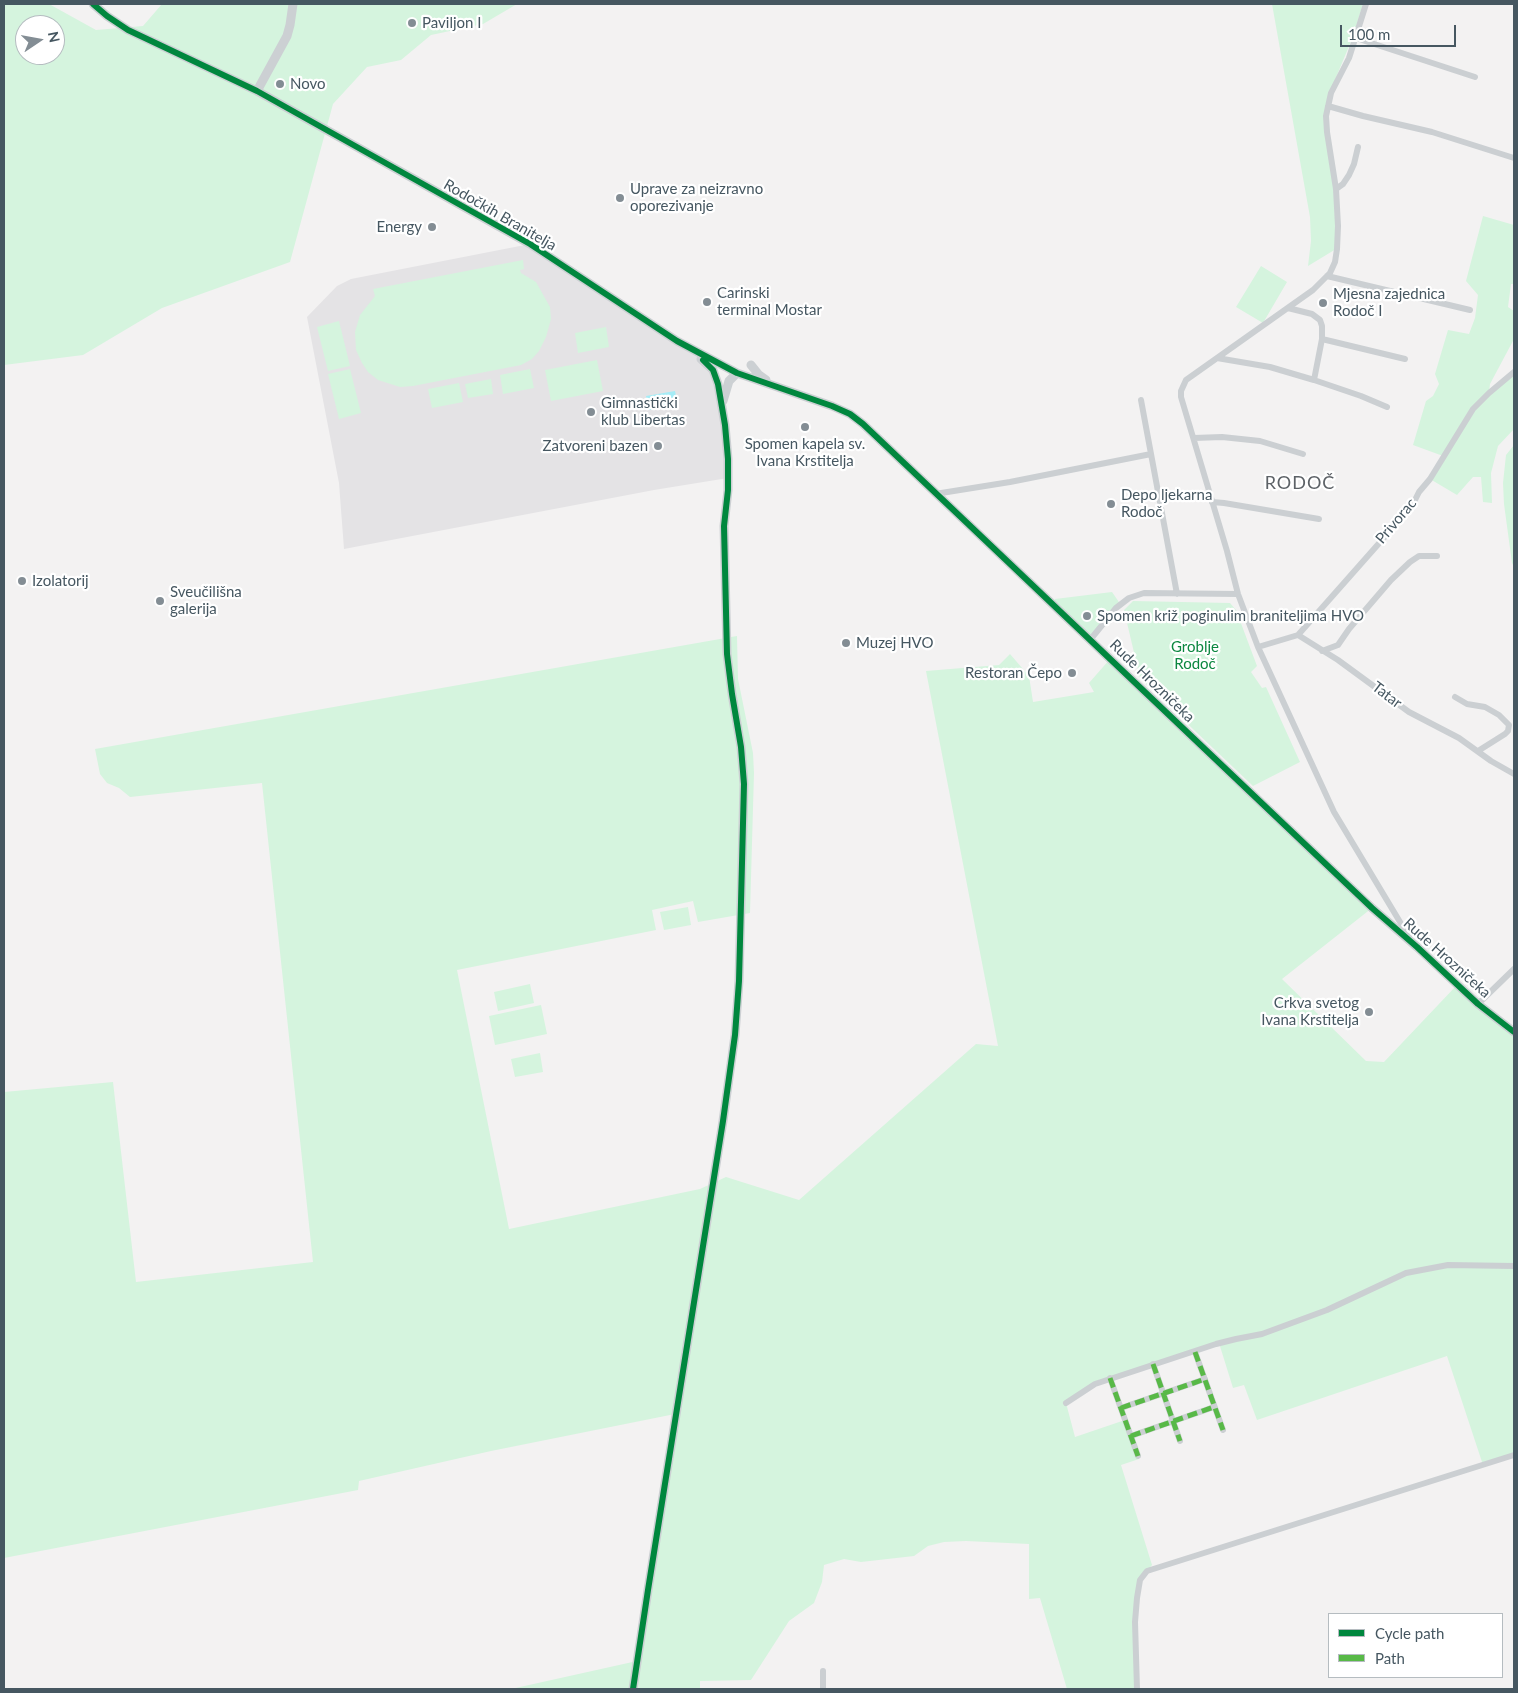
<!DOCTYPE html>
<meta charset="utf-8">
<style>
body{margin:0}
#map{position:relative;width:1518px;height:1693px;overflow:hidden;background:#f3f2f2;font-family:Lato,sans-serif}
canvas{display:block}
.frame{position:absolute;inset:0;border:5px solid #465761;pointer-events:none}
.legend{position:absolute;left:1328px;top:1613px;width:175px;height:65px;box-sizing:border-box;background:#fff;border:1px solid #b5bcc0;margin:0;padding:6px 9px;list-style:none;font-size:15px;color:#465761}
.legend li{display:flex;align-items:center;gap:10px;height:25px}
.legend b{width:25px;border:1px solid #b5bcc0}
.north{position:absolute;left:15px;top:15px;width:50px;height:50px;box-sizing:border-box;background:#fff;border:1px solid #b5bcc0;border-radius:50%;rotate:78deg;font-size:14px;font-weight:700;line-height:20px;text-align:center;color:#465761}
.north::after{content:'';display:block;margin:auto;width:18px;height:22px;background:#838d94;clip-path:polygon(50% 0,100% 100%,50% 72%,0 100%)}
.scale{position:absolute;left:1340px;top:25px;width:116px;height:22px;box-sizing:border-box;border:2px solid #465761;border-top:0;padding-left:6px;font-size:15px;line-height:18px;white-space:nowrap;color:#465761;-webkit-text-stroke:4px #fff;paint-order:stroke}
</style>
<div id="map">
<canvas width="1518" height="1693"></canvas>
<div class="frame"></div>
<ul class="legend">
<li><b style="height:6px;background:#00873e"></b>Cycle path</li>
<li><b style="height:6px;background:#58b947"></b>Path</li>
</ul>
<div class="north">N</div>
<div class="scale">100 m</div>
</div>
<script>
const ctx = document.querySelector('canvas').getContext('2d');
ctx.lineJoin = 'round';
function fillPath(path, color) { ctx.fillStyle = color; ctx.fill(path, 'evenodd'); }
const poly = rows => new Path2D(rows.map(r => 'M' + r).join(''));
function trace(path, color, width, dash) { ctx.strokeStyle = color; ctx.lineWidth = width; ctx.lineCap = dash ? 'butt' : 'round'; ctx.setLineDash(dash || []); ctx.stroke(path); }
function write(font, color, halo, rows, align = 'center') {
  ctx.font = font + ' Lato,sans-serif'; ctx.lineWidth = 4.5; ctx.setLineDash([]); ctx.textBaseline = 'middle'; ctx.strokeStyle = halo; ctx.fillStyle = color; for (const [text, x, y, turn = 0] of rows) {
    ctx.save(); ctx.translate(x, y); ctx.rotate((+turn || 0) * Math.PI / 180); ctx.textAlign = isNaN(turn) ? turn : align; if (halo) ctx.strokeText(text, 0, 0); ctx.fillText(text, 0, 0); ctx.restore();
  }
}
fillPath(poly([
 [530,244,677,341,708,364,716,375,728,478,654,490,344,549,339,483,307,317,337,286,351,279]
]), '#e4e3e5');
fillPath(poly([
 [4,4,49,4,96,30,143,26,162,4,517,4,483,24,431,35,401,60,367,67,333,104,290,262,162,308,83,355,4,365],
 [25,25,55,25,55,55,25,55],
 [1272,4,1363,4,1352,39,1327,99,1334,187,1336,249,1308,266,1311,241,1310,217],
 [1483,216,1514,225,1514,284,1511,284,1508,307,1514,311,1514,339,1490,384,1489,392,1514,372,1514,429,1498,446,1491,473,1492,503,1483,502,1481,477,1473,477,1457,495,1430,479,1443,456,1413,445,1426,401,1433,396,1439,384,1435,374,1448,330,1469,334,1475,318,1478,295,1466,281],
 [523,260,524,269,520,270,521,273,536,282,550,307,551,319,546,337,539,351,532,359,521,365,413,386,400,387,378,380,368,372,362,363,356,350,355,332,360,315,375,296,373,289],
 [1261,266,1287,282,1263,323,1236,307],
 [339,321,350,366,328,371,317,327],
 [606,327,609,347,578,353,575,333],
 [597,360,603,391,551,401,545,370],
 [350,369,361,413,339,419,328,374],
 [530,369,534,388,503,394,500,375],
 [491,379,493,394,468,398,465,384],
 [459,383,463,402,432,408,428,389],
 [1514,445,1514,567,1512,563,1504,504,1503,483,1506,455],
 [1112,592,1121,605,1090,640,1053,605,1055,599],
 [1133,601,1230,603,1236,610,1257,666,1251,672,1262,688,1266,687,1300,762,1253,786,1194,730,1140,678,1124,610],
 [737,636,738,679,753,753,754,773,750,913,698,922,693,901,652,910,656,930,457,970,509,1229,700,1189,726,1177,799,1200,976,1044,998,1046,926,671,999,665,1010,654,1029,676,1033,702,1094,692,1089,683,1110,659,1372,908,1282,979,1366,1061,1384,1062,1456,986,1514,1034,1514,1455,1483,1465,1447,1356,1257,1420,1244,1385,1233,1388,1219,1343,1110,1378,1066,1403,1075,1437,1125,1420,1139,1459,1121,1465,1152,1565,1140,1580,1137,1599,1137,1689,1067,1689,1040,1598,1029,1599,1029,1544,966,1541,944,1542,928,1546,914,1556,861,1562,844,1559,824,1565,822,1582,814,1603,789,1621,751,1680,700,1681,700,1689,511,1689,637,1661,675,1414,491,1451,359,1481,358,1490,4,1558,4,1092,113,1082,136,1282,313,1262,262,783,130,797,119,788,107,783,100,774,95,749],
 [688,907,691,925,664,930,660,912],
 [530,984,534,1003,498,1011,494,992],
 [541,1005,547,1034,495,1045,489,1016],
 [540,1053,543,1072,515,1077,511,1059]
]), '#d5f4de');
fillPath(poly([
 [675,391,678,405,649,410,646,396]
]), '#a5ecf6');
trace(poly([
 [1366,4,1349,58,1331,93,1326,116,1327,132,1336,189,1338,226,1337,249,1335,262,1330,273,1313,290,1186,380,1181,391,1181,397,1227,551,1238,594,1258,647,1334,812,1409,937],
 [1356,38,1475,77],
 [1328,106,1363,116,1432,132,1514,158],
 [1336,189,1343,184,1349,175,1354,164,1358,147],
 [1327,276,1470,310],
 [1288,308,1312,314,1320,320,1322,326,1322,339,1314,380],
 [1322,339,1405,359],
 [1217,358,1270,367,1314,380,1361,396,1387,407],
 [1141,400,1177,594],
 [1194,438,1222,437,1260,441,1303,454],
 [935,494,1010,482,1151,454],
 [1212,502,1224,503,1319,519],
 [1298,635,1338,660,1409,712,1459,738,1491,761,1514,774],
 [1090,640,1116,608,1129,598,1144,593,1238,594],
 [1258,647,1298,635,1412,506,1419,492,1430,479,1473,409,1489,393,1514,372],
 [1322,651,1338,645,1349,629,1391,580,1410,562,1419,556,1437,556],
 [1455,697,1467,704,1485,707,1499,715,1509,725,1508,731,1505,734,1478,751],
 [1478,1004,1514,969],
 [1195,1352,1223,1430],
 [1153,1364,1180,1441],
 [1110,1378,1138,1456],
 [1066,1403,1095,1384,1216,1344,1236,1339,1262,1334,1327,1310,1406,1273,1448,1265,1514,1266],
 [1121,1408,1205,1379],
 [1131,1436,1214,1407],
 [823,1671,823,1689],
 [1137,1689,1135,1622,1137,1598,1140,1580,1147,1571,1514,1455]
]), '#cbcfd2', 6);
trace(poly([
 [93,4,107,16,128,30,257,91,530,244,677,341,737,373,832,406,850,414,863,424,1372,908,1417,947,1478,1004,1514,1032],
 [257,91,287,36,290,25,293,4],
 [751,365,759,375,766,380],
 [723,401,729,381,737,373],
 [633,1689,648,1590,723,1121,735,1035,739,981,744,784,741,747,732,694,727,654,724,526,728,490,728,459,725,425,718,384,713,370,701,359]
]), '#ccd0d3', 9);
trace(poly([
 [1195,1352,1223,1430],
 [1153,1364,1180,1441],
 [1110,1378,1138,1456],
 [1121,1408,1205,1379],
 [1131,1436,1214,1407]
]), '#58b947', 5, [10, 5]);
trace(poly([
 [93,4,107,16,128,30,257,91,530,244,677,341,737,373,832,406,850,414,863,424,1372,908,1417,947,1478,1004,1514,1032],
 [633,1689,648,1590,723,1121,735,1035,739,981,744,784,741,747,732,694,727,654,724,526,728,490,728,459,725,425,718,384,713,370,703,360]
]), '#00873e', 6);
for (const [x, y, r, color] of [
 [412,23,5,"#838d94"],
 [280,84,5,"#838d94"],
 [620,198,5,"#838d94"],
 [432,227,5,"#838d94"],
 [707,302,5,"#838d94"],
 [1323,303,5,"#838d94"],
 [591,412,5,"#838d94"],
 [805,427,5,"#838d94"],
 [658,446,5,"#838d94"],
 [1111,504,5,"#838d94"],
 [22,581,5,"#838d94"],
 [160,601,5,"#838d94"],
 [1087,616,5,"#838d94"],
 [846,643,5,"#838d94"],
 [1072,673,5,"#838d94"],
 [1369,1012,5,"#838d94"]
]) { const dot = new Path2D(); dot.arc(x, y, r, 0, 2 * Math.PI); ctx.fillStyle = color; ctx.fill(dot); trace(dot, '#fff', 2); }
write('15px', '#465761', '#fff', [
 ["Paviljon I",422,23],
 ["Novo",290,84],
 ["Uprave za neizravno",630,189],
 ["oporezivanje",630,206],
 ["Energy",422,227,"right"],
 ["Carinski",717,293],
 ["terminal Mostar",717,310],
 ["Mjesna zajednica",1333,294],
 ["Rodoč I",1333,311],
 ["Gimnastički",601,403],
 ["klub Libertas",601,420],
 ["Spomen kapela sv.",805,444,"center"],
 ["Ivana Krstitelja",805,461,"center"],
 ["Zatvoreni bazen",648,446,"right"],
 ["Depo ljekarna",1121,495],
 ["Rodoč",1121,512],
 ["Izolatorij",32,581],
 ["Sveučilišna",170,592],
 ["galerija",170,609],
 ["Spomen križ poginulim braniteljima HVO",1097,616],
 ["Muzej HVO",856,643],
 ["Restoran Čepo",1062,673,"right"],
 ["Crkva svetog",1359,1003,"right"],
 ["Ivana Krstitelja",1359,1020,"right"]
], 'left');
write('15px', '#465761', '#fff', [
 ["Rodočkih Branitelja",500,215,30],
 ["Privorac",1396,521,-50],
 ["Rude Hrozničeka",1152,681,44],
 ["Tatar",1387,695,37],
 ["Rude Hrozničeka",1447,958,42]
]);
write('15px', '#0c8740', '#fff', [
 ["Groblje",1195,647],
 ["Rodoč",1195,664]
]);
ctx.letterSpacing = '1px';
write('18px', '#5d6267', '#fff', [
 ["RODOČ",1300,483]
]);
ctx.letterSpacing = '0px';
</script>
